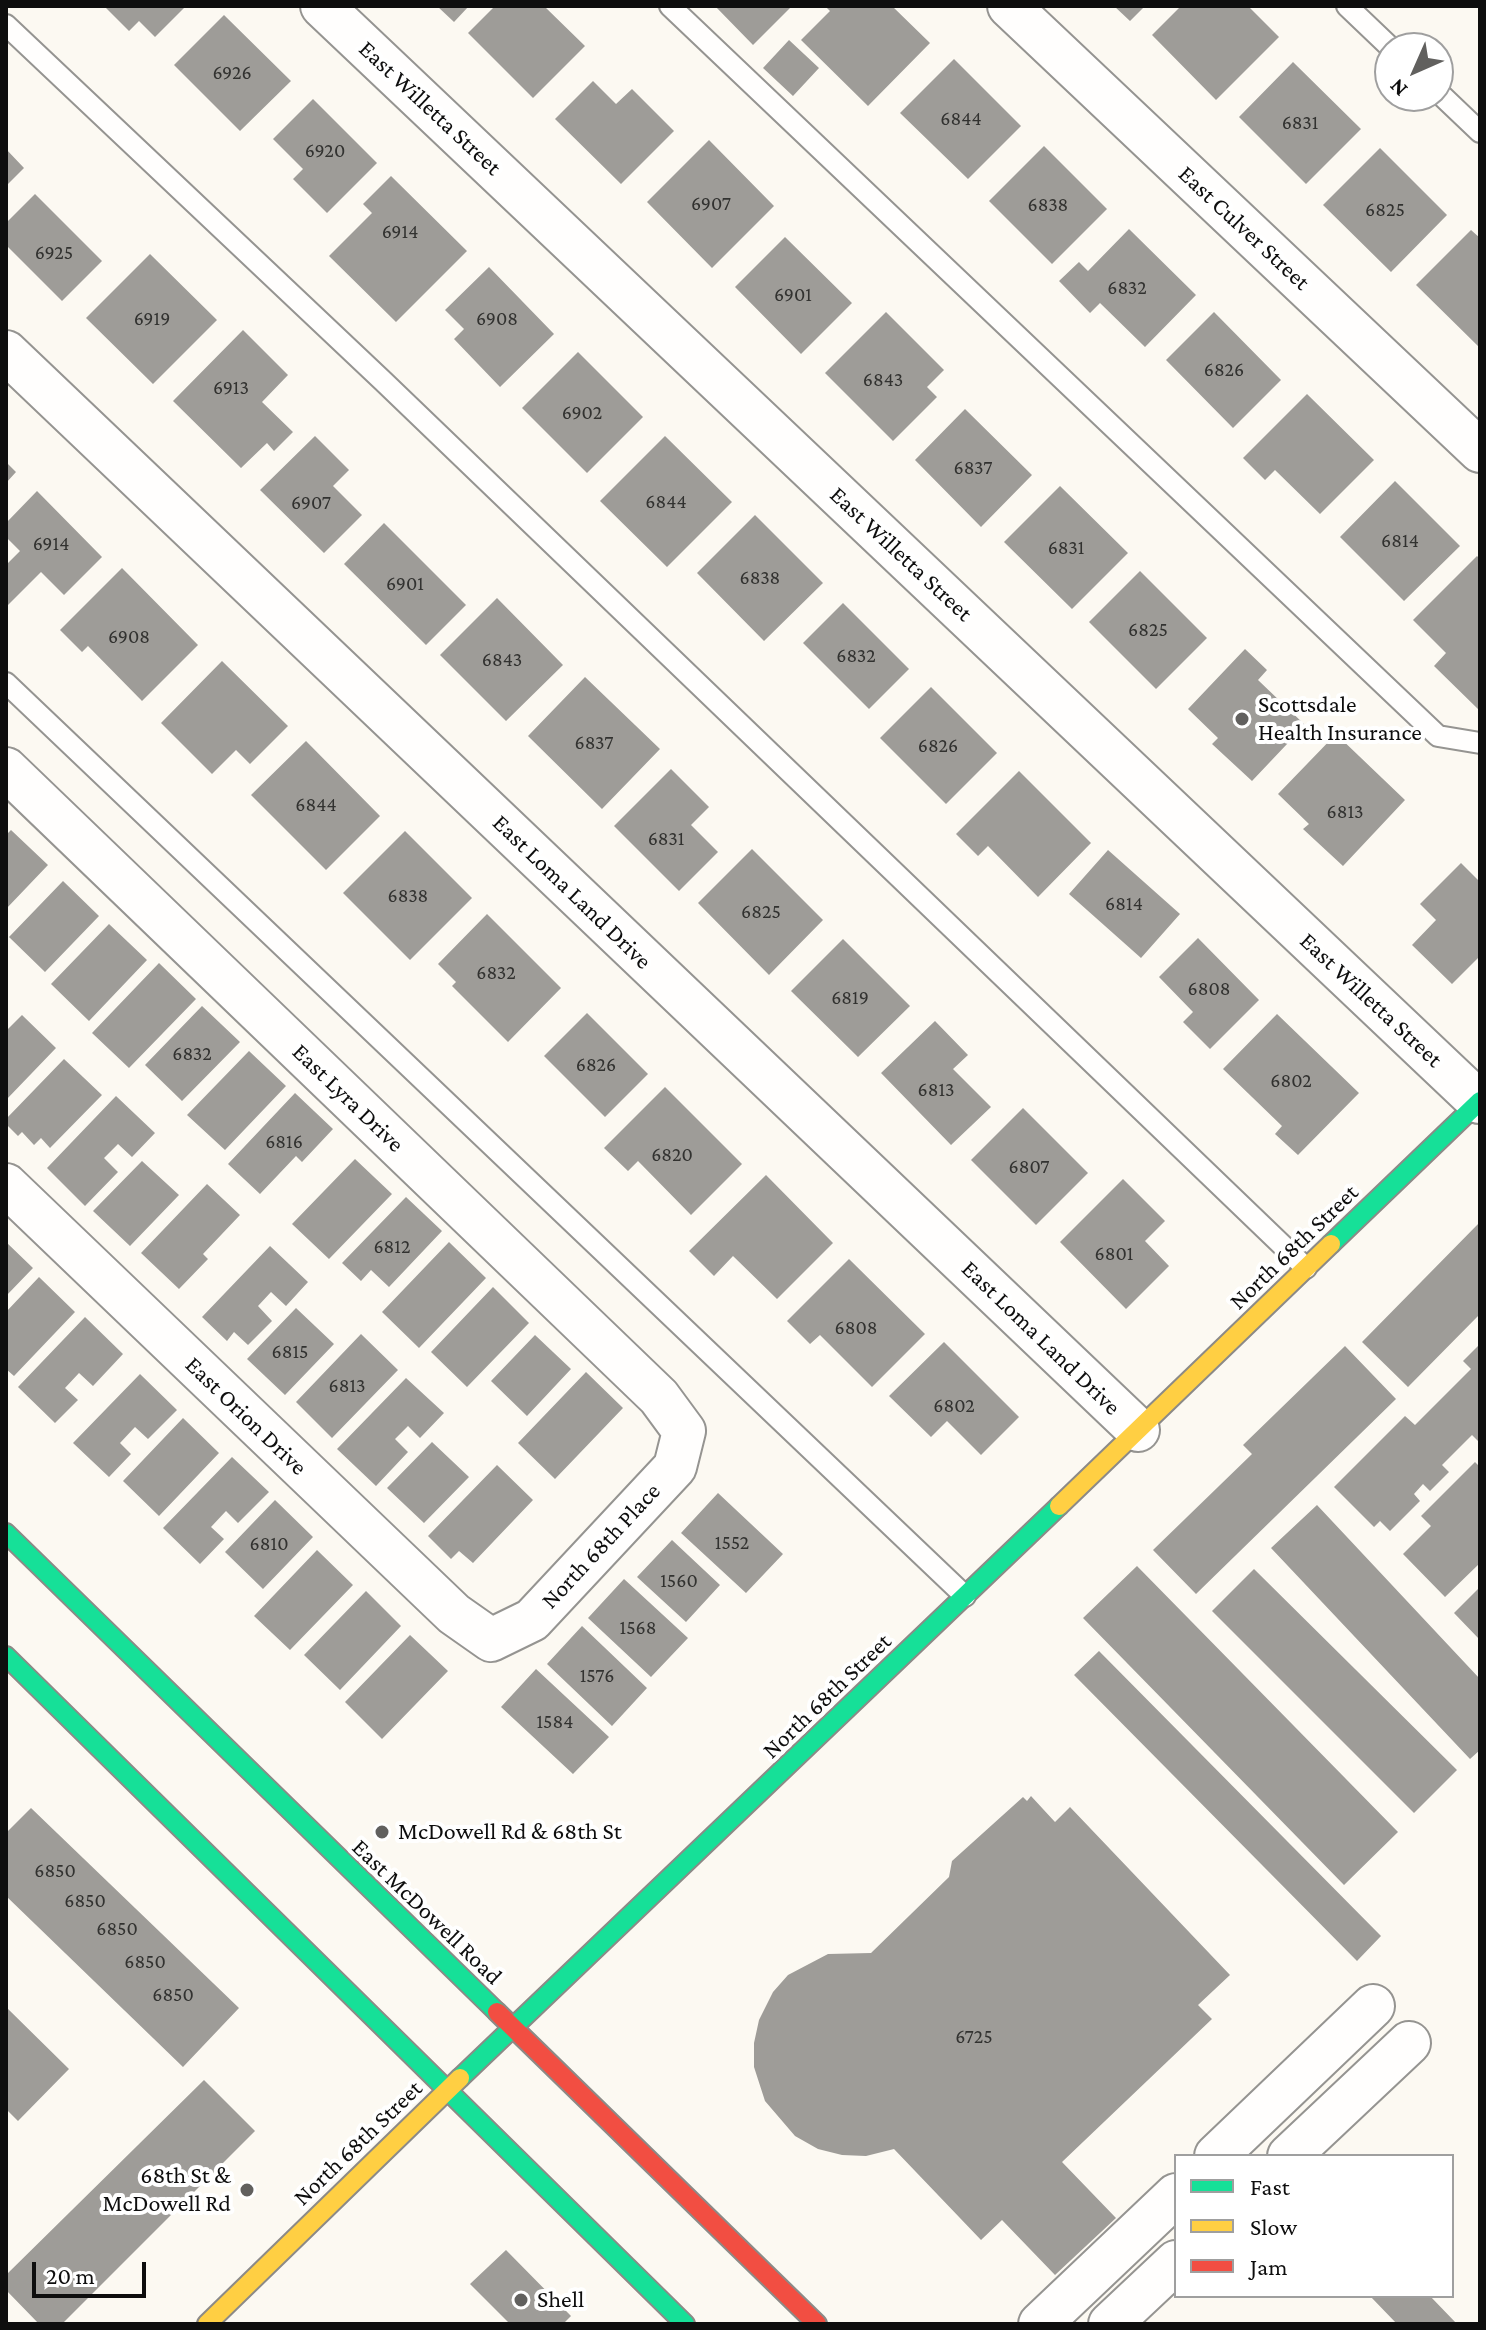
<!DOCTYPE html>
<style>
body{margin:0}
#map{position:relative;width:1486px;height:2330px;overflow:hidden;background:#fcf9f2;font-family:"Crimson Pro",serif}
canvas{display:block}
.frame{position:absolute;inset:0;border:8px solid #0e0e0e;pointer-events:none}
.legend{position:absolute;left:1174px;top:2154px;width:280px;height:144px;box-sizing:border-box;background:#fff;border:2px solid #9f9f9f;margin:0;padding:10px 14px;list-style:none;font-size:24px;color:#0e0e0e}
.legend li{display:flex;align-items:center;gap:16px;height:40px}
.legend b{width:40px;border:2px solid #9f9f9f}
.north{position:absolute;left:1374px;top:32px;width:80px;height:80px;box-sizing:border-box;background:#fff;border:2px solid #9f9f9f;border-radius:50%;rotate:225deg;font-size:22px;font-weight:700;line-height:32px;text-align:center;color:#0e0e0e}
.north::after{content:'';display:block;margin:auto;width:28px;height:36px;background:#61605e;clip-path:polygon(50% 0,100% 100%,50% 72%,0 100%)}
.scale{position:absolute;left:32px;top:2262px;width:114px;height:36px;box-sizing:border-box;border:4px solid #0e0e0e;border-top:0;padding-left:10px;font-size:24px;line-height:28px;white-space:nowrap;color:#0e0e0e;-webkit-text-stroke:6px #fff;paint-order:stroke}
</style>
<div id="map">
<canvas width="1486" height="2330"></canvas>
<div class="frame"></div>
<ul class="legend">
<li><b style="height:10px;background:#16e098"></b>Fast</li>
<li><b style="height:10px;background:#ffcf43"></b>Slow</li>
<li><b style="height:10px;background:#f24e42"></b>Jam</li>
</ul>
<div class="north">N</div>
<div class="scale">20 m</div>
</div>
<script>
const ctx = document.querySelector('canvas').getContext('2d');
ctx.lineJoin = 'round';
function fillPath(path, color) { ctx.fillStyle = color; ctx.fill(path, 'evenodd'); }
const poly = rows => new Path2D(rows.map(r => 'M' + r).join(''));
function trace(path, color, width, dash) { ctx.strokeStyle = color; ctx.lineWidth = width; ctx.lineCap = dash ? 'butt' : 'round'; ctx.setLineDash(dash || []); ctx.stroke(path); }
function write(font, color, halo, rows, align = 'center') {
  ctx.font = font + ' "Crimson Pro",serif'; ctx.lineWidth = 8; ctx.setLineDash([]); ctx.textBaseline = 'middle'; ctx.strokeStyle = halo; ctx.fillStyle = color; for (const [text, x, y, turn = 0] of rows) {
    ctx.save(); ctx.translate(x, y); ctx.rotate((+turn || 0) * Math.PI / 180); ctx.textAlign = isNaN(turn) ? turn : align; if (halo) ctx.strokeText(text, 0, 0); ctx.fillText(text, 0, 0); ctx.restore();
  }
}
fillPath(poly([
 [104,6,186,6,155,37,139,21,129,31],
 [437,6,469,6,454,22],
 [495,6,544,6,585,46,533,98,468,33],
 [715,6,792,6,753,45],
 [825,6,892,6,930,43,868,106,801,40,830,11],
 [1114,6,1145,6,1130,21],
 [1181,6,1248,6,1279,37,1216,100,1152,35],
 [224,15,291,81,240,131,174,65],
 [789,40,819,68,793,96,763,68],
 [954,59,1021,126,968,179,900,113],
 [1293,62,1361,129,1306,184,1239,117],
 [593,81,616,104,632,89,674,131,621,184,555,119],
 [313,99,377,163,327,213,293,179,303,169,273,139],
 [709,140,774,206,712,268,647,202],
 [1044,146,1107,209,1052,264,989,201],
 [1380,148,1447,215,1391,272,1323,205],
 [6,149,24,168,6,186],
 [391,176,467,251,396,322,329,256,372,213,363,204],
 [35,194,102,261,62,301,6,245,6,223],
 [1129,229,1196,295,1145,347,1100,303,1090,313,1059,281,1079,262,1088,271],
 [1471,230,1480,238,1480,348,1416,285],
 [785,237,852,303,801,354,735,287],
 [150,254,217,320,153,384,86,318],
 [489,267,554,334,500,387,454,339,464,329,445,310],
 [886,312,944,370,927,387,937,397,893,441,825,373],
 [1214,312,1281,380,1233,428,1166,360],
 [243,330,288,375,262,402,293,432,274,451,267,443,241,468,173,401],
 [578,352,643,417,587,473,522,408],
 [1307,394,1374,460,1320,514,1275,470,1265,480,1243,458],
 [965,409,1032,475,981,527,915,460],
 [315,436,349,470,333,486,362,515,324,553,260,490],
 [665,436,732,502,667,567,600,501],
 [6,462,16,472,6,483],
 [1395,481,1460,546,1404,601,1340,537],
 [1060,486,1128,553,1072,609,1004,542],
 [37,491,102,557,64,595,41,572,6,607,6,565,20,551,6,537,6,523],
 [755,515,823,583,764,641,697,573],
 [384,523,466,605,426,645,344,564],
 [1477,556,1480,559,1480,711,1434,666,1446,653,1413,620],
 [122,568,198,645,142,701,88,646,82,652,60,630],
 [1140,571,1207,638,1156,689,1089,622],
 [497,598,563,665,506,721,440,655],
 [843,603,909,669,869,709,803,643],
 [1245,649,1267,670,1258,680,1305,725,1252,781,1212,744,1218,738,1188,709],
 [222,661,288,726,250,764,236,750,212,774,161,723],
 [585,677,660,749,602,809,528,736],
 [931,687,997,753,946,804,880,738],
 [1336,734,1405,800,1343,866,1303,829,1309,824,1278,794],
 [306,741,380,816,326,870,251,795],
 [671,769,709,807,691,825,718,852,679,891,614,826],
 [1019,771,1091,843,1038,897,988,846,978,856,956,834],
 [11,830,48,865,6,909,6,835],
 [405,831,472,898,410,960,343,893],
 [752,849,823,920,769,975,698,903],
 [1108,850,1180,914,1141,958,1069,894],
 [1461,863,1480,882,1480,956,1452,984,1412,945,1436,920,1420,904],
 [63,881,99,916,45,972,9,937],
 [487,914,561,988,508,1042,452,986,456,982,438,964],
 [109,924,147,960,89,1021,51,984],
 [1198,938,1259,1000,1210,1049,1183,1022,1193,1012,1159,977],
 [843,939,910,1006,858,1057,791,991],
 [159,963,196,999,129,1068,92,1033],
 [202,1006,240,1042,182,1101,145,1065],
 [587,1013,648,1074,605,1117,544,1056],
 [1277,1014,1359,1093,1298,1155,1275,1134,1282,1126,1223,1069],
 [22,1015,56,1048,6,1100,6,1031],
 [935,1021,968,1055,953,1069,991,1107,951,1145,881,1073],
 [249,1051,286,1086,225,1150,187,1115],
 [64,1059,102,1095,50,1148,41,1138,34,1145,22,1132,18,1136,6,1124,6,1119],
 [665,1087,742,1164,691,1215,638,1161,628,1171,604,1148],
 [295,1093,333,1129,302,1162,296,1156,260,1194,228,1164],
 [116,1096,155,1133,132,1157,118,1144,104,1158,118,1172,85,1206,47,1168],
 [1023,1108,1088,1173,1036,1225,971,1160],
 [355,1159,392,1194,329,1259,292,1224],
 [142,1161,179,1195,130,1246,93,1211],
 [766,1175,833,1243,777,1299,733,1256,714,1276,689,1251],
 [1123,1179,1165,1221,1145,1241,1169,1266,1126,1309,1060,1242],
 [207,1184,240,1215,203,1254,208,1259,179,1289,141,1253],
 [406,1197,442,1231,389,1287,371,1270,361,1281,342,1263],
 [1480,1222,1480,1314,1408,1387,1362,1342],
 [6,1242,33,1268,6,1296],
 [449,1242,486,1278,419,1348,382,1312],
 [270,1246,308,1282,286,1306,271,1292,258,1306,272,1321,248,1345,234,1332,227,1341,202,1317],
 [849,1259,925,1334,872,1387,820,1335,810,1344,787,1321],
 [39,1277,75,1312,14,1376,6,1369,6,1312],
 [493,1287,529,1323,467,1387,431,1352],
 [296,1308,334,1344,285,1395,247,1359],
 [85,1317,123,1354,93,1386,79,1373,65,1388,78,1400,55,1423,18,1387],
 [361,1334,398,1370,332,1438,296,1402],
 [535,1335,571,1369,527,1416,491,1381],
 [944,1342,1019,1417,981,1455,947,1421,931,1437,889,1396],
 [1480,1344,1480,1443,1472,1435,1442,1465,1449,1472,1430,1491,1423,1484,1414,1494,1420,1501,1390,1531,1380,1521,1374,1527,1334,1487,1405,1416,1415,1425,1471,1369,1463,1361],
 [1345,1346,1396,1399,1196,1594,1153,1550,1252,1454,1243,1445],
 [586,1372,623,1408,555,1479,518,1443],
 [140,1374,177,1410,148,1439,135,1427,120,1443,131,1454,109,1477,73,1443],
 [406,1378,444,1413,420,1438,408,1426,395,1439,408,1452,376,1486,337,1449],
 [183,1418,219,1453,159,1516,123,1481],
 [432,1442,469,1477,424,1523,387,1488],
 [232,1457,269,1492,238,1523,226,1511,211,1527,224,1539,200,1564,163,1528],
 [1475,1462,1480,1467,1480,1563,1445,1597,1403,1554,1431,1526,1421,1516],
 [497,1465,533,1500,473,1563,459,1551,451,1559,428,1536],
 [718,1493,783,1554,746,1593,681,1533],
 [275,1500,313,1537,263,1589,225,1552],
 [1317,1505,1480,1679,1480,1750,1470,1759,1271,1548],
 [672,1540,720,1585,686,1622,637,1577],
 [317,1550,353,1585,290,1650,254,1616],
 [1137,1566,1398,1832,1344,1885,1083,1618],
 [1254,1569,1457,1770,1414,1813,1212,1611],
 [624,1579,688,1638,651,1677,588,1618],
 [1480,1587,1480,1640,1454,1613],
 [366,1591,401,1626,340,1690,304,1655],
 [582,1626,647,1688,612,1726,547,1664],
 [410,1635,448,1671,382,1739,345,1702],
 [1099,1651,1381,1936,1357,1961,1074,1675],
 [536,1669,609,1737,573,1774,501,1707],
 [1031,1796,1055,1822,1070,1807,1230,1975,1198,2005,1212,2019,1062,2162,1116,2218,1055,2275,1002,2220,981,2240,894,2149,866,2156,842,2155,818,2149,795,2136,765,2101,754,2067,754,2043,759,2020,773,1992,788,1975,828,1954,871,1953,949,1877,952,1861,1023,1797,1027,1801],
 [31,1808,239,2008,183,2067,6,1896,6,1833],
 [6,2007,69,2069,18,2121,6,2109],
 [204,2080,255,2131,62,2324,39,2324,6,2290,6,2275],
 [506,2250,571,2316,563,2324,510,2324,470,2284],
 [1370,2296,1430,2296,1457,2324,1397,2324]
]), '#9e9c98');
const lane = poly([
 [670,6,1438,736,1480,743],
 [1347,6,1391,48],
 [6,25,383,381,1306,1268],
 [1438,92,1480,132],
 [6,683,965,1596]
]);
const street = poly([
 [322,6,1479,1102],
 [1009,6,1480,451],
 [6,352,1138,1430],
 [6,769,659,1397,684,1431,675,1467,532,1620,491,1640,454,1614,6,1185],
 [1216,2156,1373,2006],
 [1289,2156,1409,2043],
 [1040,2324,1176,2195],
 [1110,2324,1176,2262]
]);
const fast = poly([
 [1331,1244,1480,1101],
 [6,1533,497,2012],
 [6,1656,685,2324],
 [460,2078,1059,1506]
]);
const slow = poly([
 [1059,1506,1331,1244],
 [207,2324,460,2078]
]);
const jam = poly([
 [497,2012,817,2324]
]);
trace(lane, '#959491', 24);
trace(street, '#959491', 46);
trace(fast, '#8c8a87', 22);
trace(slow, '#8c8a87', 22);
trace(jam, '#8c8a87', 22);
trace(lane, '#fffefd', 20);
trace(street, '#fffefd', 42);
trace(fast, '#16e098', 18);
trace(slow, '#ffcf43', 18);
trace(jam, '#f24e42', 18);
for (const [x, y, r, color] of [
 [1242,719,8,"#61605e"],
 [382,1832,8,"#61605e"],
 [247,2190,8,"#61605e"],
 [521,2300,8,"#61605e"]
]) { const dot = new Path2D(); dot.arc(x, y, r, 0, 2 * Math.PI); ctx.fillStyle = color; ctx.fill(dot); trace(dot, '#fff', 3); }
write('20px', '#323230', null, [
 ["6926",232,73],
 ["6844",961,119],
 ["6831",1300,123],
 ["6920",325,151],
 ["6907",711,204],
 ["6838",1048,205],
 ["6825",1385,210],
 ["6914",400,232],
 ["6925",54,253],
 ["6832",1127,288],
 ["6901",793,295],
 ["6919",152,319],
 ["6908",497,319],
 ["6826",1224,370],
 ["6843",883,380],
 ["6913",231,388],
 ["6902",582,413],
 ["6837",973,468],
 ["6844",666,502],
 ["6907",311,503],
 ["6814",1400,541],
 ["6914",51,544],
 ["6831",1066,548],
 ["6838",760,578],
 ["6901",405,584],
 ["6825",1148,630],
 ["6908",129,637],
 ["6832",856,656],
 ["6843",502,660],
 ["6837",594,743],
 ["6826",938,746],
 ["6844",316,805],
 ["6813",1345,812],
 ["6831",666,839],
 ["6838",408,896],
 ["6814",1124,904],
 ["6825",761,912],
 ["6832",496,973],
 ["6808",1209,989],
 ["6819",850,998],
 ["6832",192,1054],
 ["6826",596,1065],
 ["6802",1291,1081],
 ["6813",936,1090],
 ["6816",284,1142],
 ["6820",672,1155],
 ["6807",1029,1167],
 ["6812",392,1247],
 ["6801",1114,1254],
 ["6808",856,1328],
 ["6815",290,1352],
 ["6813",347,1386],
 ["6802",954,1406],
 ["1552",732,1543],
 ["6810",269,1544],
 ["1560",679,1581],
 ["1568",638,1628],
 ["1576",597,1676],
 ["1584",555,1722],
 ["6850",55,1871],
 ["6850",85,1901],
 ["6850",117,1929],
 ["6850",145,1962],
 ["6850",173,1995],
 ["6725",974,2037]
]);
write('24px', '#0e0e0e', '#fff', [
 ["East Willetta Street",430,108,43],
 ["East Culver Street",1244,228,43],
 ["East Willetta Street",901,554,43],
 ["East Loma Land Drive",572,892,44],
 ["East Willetta Street",1371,1000,43],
 ["East Lyra Drive",348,1098,44],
 ["North 68th Street",1294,1247,-44],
 ["East Loma Land Drive",1041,1338,44],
 ["East Orion Drive",246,1416,44],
 ["North 68th Place",601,1546,-47],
 ["North 68th Street",827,1696,-44],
 ["East McDowell Road",427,1912,44],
 ["North 68th Street",358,2143,-44]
]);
write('24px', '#0e0e0e', '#fff', [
 ["Scottsdale",1258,705],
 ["Health Insurance",1258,733],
 ["McDowell Rd & 68th St",398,1832],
 ["68th St &",231,2176,"right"],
 ["McDowell Rd",231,2204,"right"],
 ["Shell",537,2300]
], 'left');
</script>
